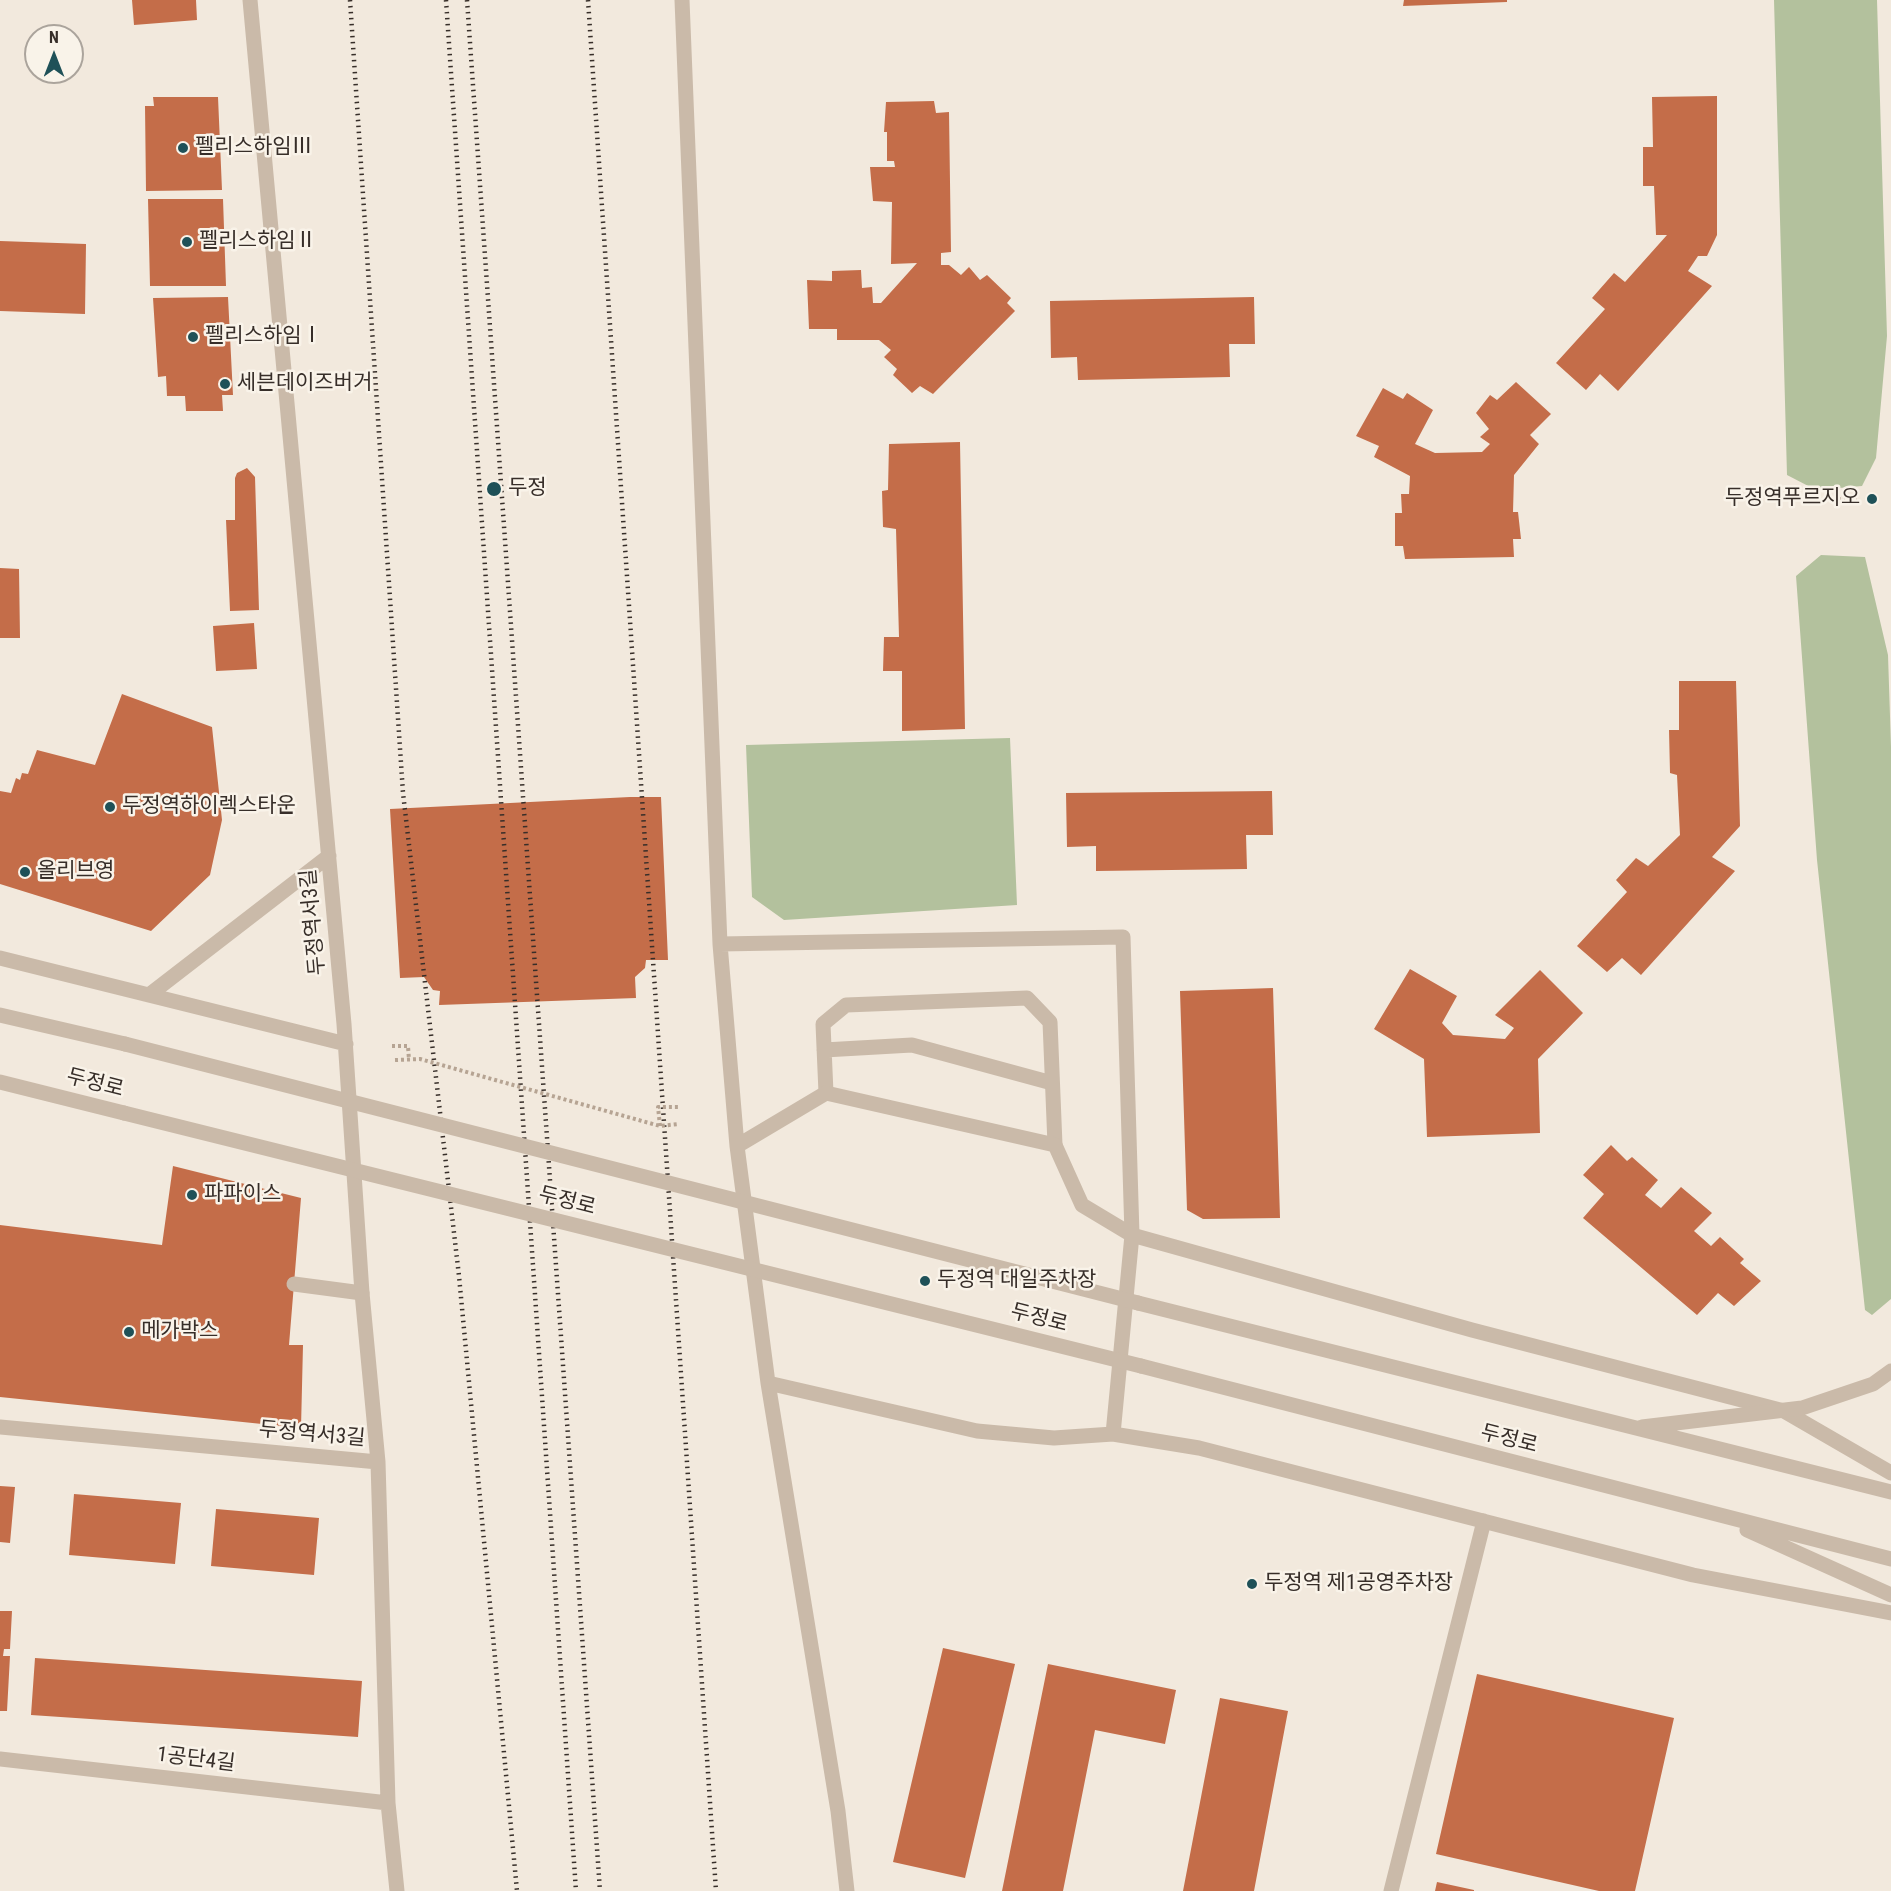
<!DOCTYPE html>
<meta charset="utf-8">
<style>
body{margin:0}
#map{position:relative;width:1891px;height:1891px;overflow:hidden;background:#f2e9dd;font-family:"Roboto Condensed",sans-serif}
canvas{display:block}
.north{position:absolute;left:24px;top:24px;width:60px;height:60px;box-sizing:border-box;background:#f9f3e9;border:2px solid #aba49c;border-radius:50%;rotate:0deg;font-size:16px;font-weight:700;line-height:24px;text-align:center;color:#372e29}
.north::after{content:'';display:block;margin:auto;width:21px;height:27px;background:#1f5158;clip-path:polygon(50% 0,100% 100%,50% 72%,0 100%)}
</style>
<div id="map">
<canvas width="1891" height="1891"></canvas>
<div class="north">N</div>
</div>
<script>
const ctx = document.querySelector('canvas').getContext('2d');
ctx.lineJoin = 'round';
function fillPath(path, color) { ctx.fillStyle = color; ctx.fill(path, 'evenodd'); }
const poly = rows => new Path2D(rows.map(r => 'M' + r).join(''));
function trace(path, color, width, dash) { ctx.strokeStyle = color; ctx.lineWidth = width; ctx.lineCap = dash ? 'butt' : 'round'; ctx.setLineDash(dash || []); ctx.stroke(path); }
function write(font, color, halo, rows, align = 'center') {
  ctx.font = font + ' "Roboto Condensed","Noto Sans KR",sans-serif'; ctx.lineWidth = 5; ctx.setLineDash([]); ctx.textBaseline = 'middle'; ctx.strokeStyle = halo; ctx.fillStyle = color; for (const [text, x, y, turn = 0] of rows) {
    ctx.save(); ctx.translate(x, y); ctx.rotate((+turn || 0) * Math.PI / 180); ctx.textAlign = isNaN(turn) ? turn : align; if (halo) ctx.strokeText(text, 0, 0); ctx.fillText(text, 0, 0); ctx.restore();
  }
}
fillPath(poly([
 [1774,0,1877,0,1887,336,1876,458,1862,486,1816,490,1787,475],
 [1821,555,1865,557,1888,655,1891,747,1891,1299,1872,1315,1865,1310,1817,860,1796,576],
 [1010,738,1017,905,784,920,752,897,746,745]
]), '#b3c19d');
fillPath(poly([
 [132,0,196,0,197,20,134,25],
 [1404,0,1507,0,1507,2,1403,6],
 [1717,96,1717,235,1707,256,1698,256,1688,271,1712,286,1618,391,1600,374,1586,390,1556,363,1605,309,1592,298,1614,273,1625,282,1667,235,1656,235,1654,186,1643,186,1643,147,1653,147,1652,97],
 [153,97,218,97,222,190,146,191,145,106,154,106],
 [934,101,936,113,949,112,951,252,941,253,941,265,949,265,961,275,969,267,980,280,987,275,1011,298,1007,303,1015,311,933,394,920,386,912,393,893,375,897,369,884,357,891,350,879,340,837,340,837,329,809,329,807,280,832,281,832,271,861,270,862,288,872,287,873,303,881,303,917,263,891,264,892,202,873,201,870,167,895,167,894,161,887,161,887,132,884,132,886,102],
 [148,199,223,199,226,286,150,286],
 [0,241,86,244,85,314,0,311],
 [228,297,233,395,222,395,223,411,186,411,185,396,167,396,166,376,158,377,153,298],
 [1254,297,1255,344,1229,344,1230,377,1078,380,1077,357,1051,358,1050,301],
 [1516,382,1551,414,1530,435,1539,444,1514,475,1513,512,1518,512,1521,539,1513,539,1514,557,1405,559,1403,546,1395,546,1395,513,1402,513,1401,494,1409,494,1410,476,1374,457,1379,446,1356,436,1383,388,1403,399,1407,393,1433,410,1415,444,1435,453,1482,452,1490,444,1480,437,1489,429,1476,413,1490,395,1497,400],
 [960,442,965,729,902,731,902,671,883,671,884,637,899,637,896,529,883,527,882,491,888,490,889,444],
 [247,468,255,477,259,610,230,611,226,520,235,520,235,478,237,473],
 [0,568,19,569,20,638,0,638],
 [254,623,257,669,216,671,213,626],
 [1679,681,1736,681,1740,826,1712,857,1735,871,1641,975,1622,958,1607,972,1577,946,1627,892,1616,880,1636,858,1648,866,1680,835,1677,775,1670,773,1669,730,1679,730],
 [122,694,212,727,222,820,210,875,151,931,0,884,0,791,11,793,16,778,20,780,22,773,28,774,37,750,95,765],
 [1272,791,1273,835,1246,835,1247,869,1096,871,1096,846,1067,847,1066,793],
 [630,797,661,797,668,960,646,960,645,968,635,977,636,998,439,1005,440,991,433,990,424,977,400,978,390,809],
 [1410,969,1457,996,1442,1023,1453,1035,1505,1039,1514,1028,1495,1015,1540,970,1583,1013,1538,1059,1540,1133,1427,1137,1424,1059,1374,1029],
 [1273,988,1280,1218,1203,1219,1187,1210,1180,991],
 [1611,1145,1627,1161,1632,1157,1658,1180,1645,1195,1661,1208,1681,1187,1712,1213,1694,1231,1711,1246,1720,1237,1744,1259,1740,1263,1761,1281,1734,1306,1718,1293,1697,1315,1583,1218,1604,1194,1583,1175],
 [173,1166,301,1198,289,1345,303,1345,301,1428,0,1397,0,1225,162,1245],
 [0,1486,15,1487,10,1543,0,1542],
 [74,1494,181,1503,175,1564,69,1555],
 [216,1509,319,1518,314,1575,211,1566],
 [0,1611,12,1611,10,1649,4,1649,3,1656,10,1656,7,1711,0,1711],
 [943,1648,1015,1664,965,1878,893,1862],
 [35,1658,362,1681,358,1737,31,1715],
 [1048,1664,1176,1690,1165,1744,1095,1730,1063,1891,1002,1891],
 [1477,1674,1674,1718,1635,1891,1599,1891,1436,1854],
 [1220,1698,1288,1711,1254,1891,1183,1891],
 [1437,1882,1474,1890,1474,1891,1435,1891]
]), '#c46d49');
trace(poly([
 [1838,499,1857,499],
 [392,1046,408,1046,409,1060]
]), '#b6a493', 4, [3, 3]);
trace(poly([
 [824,1050,912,1045,1052,1083],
 [826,1093,823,1024,846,1005,1027,998,1050,1022,1055,1145],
 [294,1284,362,1293]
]), '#cabaa9', 15);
trace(poly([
 [682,0,720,944,737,1146,768,1383,838,1811,847,1891],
 [720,944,1123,937,1132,1235,1113,1434],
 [0,958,346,1044],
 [149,995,329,856],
 [737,1146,826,1093,1055,1145,1082,1205,1132,1235,1472,1330,1784,1411,1891,1473],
 [768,1383,977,1431,1054,1438,1113,1434,1199,1448,1693,1575,1891,1613],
 [0,1427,378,1462,362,1293,344,1024,250,0],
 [378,1462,388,1803,397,1891],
 [0,1759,388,1803],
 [1391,1891,1484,1521]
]), '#cabaa9', 15);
trace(poly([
 [0,1015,125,1044],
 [0,1082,124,1113],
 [1138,1303,1891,1492],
 [1141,1366,1891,1559],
 [1642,1427,1802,1408,1873,1384,1891,1371],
 [1747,1530,1891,1595]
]), '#cabaa9', 15);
trace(poly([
 [350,0,403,793,459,1276,517,1891],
 [446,0,576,1891],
 [467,0,600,1891],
 [588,0,716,1891]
]), '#372e29', 4.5, [1.5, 4.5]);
trace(poly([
 [395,1060,420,1059,660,1126,678,1124],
 [660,1126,658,1107,679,1107]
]), '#b6a493', 4, [3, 3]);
trace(poly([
 [125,1044,1138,1303],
 [124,1113,1141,1366]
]), '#cabaa9', 15);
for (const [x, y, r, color] of [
 [183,148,6,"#1f5158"],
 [187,242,6,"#1f5158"],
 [193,337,6,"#1f5158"],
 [225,384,6,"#1f5158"],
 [494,489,8,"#1f5158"],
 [1872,499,6,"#1f5158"],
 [110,807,6,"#1f5158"],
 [25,872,6,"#1f5158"],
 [192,1195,6,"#1f5158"],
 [925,1281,6,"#1f5158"],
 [129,1332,6,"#1f5158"],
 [1252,1584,6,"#1f5158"]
]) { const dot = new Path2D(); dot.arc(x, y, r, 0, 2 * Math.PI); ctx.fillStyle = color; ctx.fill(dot); trace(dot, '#f9f3e9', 2); }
write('21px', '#372e29', '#f9f3e9', [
 ["펠리스하임Ⅲ",195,148],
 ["펠리스하임Ⅱ",199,242],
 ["펠리스하임Ⅰ",205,337],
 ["세븐데이즈버거",237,384],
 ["두정",508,489],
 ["두정역푸르지오",1860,499,"right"],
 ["두정역하이렉스타운",122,807],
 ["올리브영",37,872],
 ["파파이스",204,1195],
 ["두정역 대일주차장",937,1281],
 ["메가박스",141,1332],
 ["두정역 제1공영주차장",1264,1584]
], 'left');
write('21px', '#372e29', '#f9f3e9', [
 ["두정역서3길",314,922,-95],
 ["두정로",95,1084,14],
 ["두정로",567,1202,14],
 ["두정로",1039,1319,14],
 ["두정역서3길",312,1435,5],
 ["두정로",1509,1440,14],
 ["1공단4길",196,1760,7]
]);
</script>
